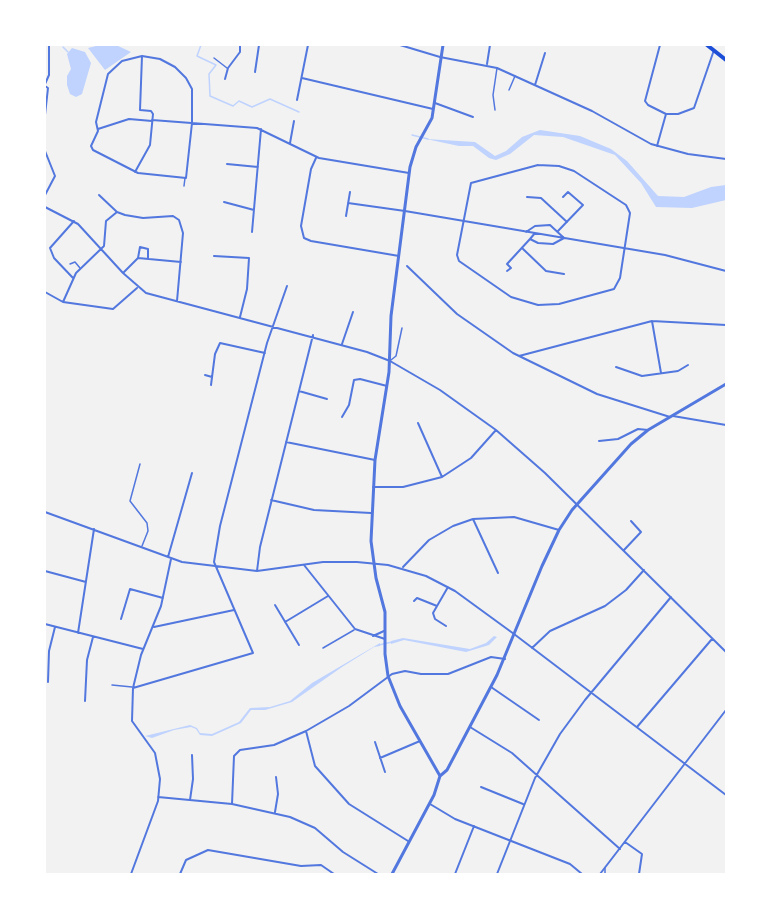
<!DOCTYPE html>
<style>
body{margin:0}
#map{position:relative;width:771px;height:919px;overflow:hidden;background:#f2f2f2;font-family:"Golos Text",sans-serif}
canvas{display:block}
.frame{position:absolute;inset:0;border:46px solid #fff;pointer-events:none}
</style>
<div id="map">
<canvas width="771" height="919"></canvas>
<div class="frame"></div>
</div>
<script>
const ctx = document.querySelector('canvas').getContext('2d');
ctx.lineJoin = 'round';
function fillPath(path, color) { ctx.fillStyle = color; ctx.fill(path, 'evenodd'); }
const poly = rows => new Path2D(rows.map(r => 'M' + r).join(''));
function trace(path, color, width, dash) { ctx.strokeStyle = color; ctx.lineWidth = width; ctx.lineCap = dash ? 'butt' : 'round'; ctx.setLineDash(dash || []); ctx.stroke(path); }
fillPath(poly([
 [100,45,116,45,131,52,105,70,88,48],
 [72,48,85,52,91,63,82,94,76,97,70,94,67,85,67,76,71,69,67,54],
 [540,130,580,136,611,149,627,161,658,196,684,197,711,187,726,185,726,200,692,208,656,207,641,183,615,155,563,137,534,135,510,154,496,160,489,158,473,146,459,146,426,139,475,142,495,156,506,151,522,137],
 [494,636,497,637,489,645,466,652,404,640,391,644,391,641,403,638,470,649,486,643],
 [380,643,380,646,374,647,342,667,292,702,265,710,251,710,241,723,212,736,200,735,196,729,191,727,174,730,152,738,145,736,190,725,197,728,200,733,212,734,239,722,250,708,270,707,290,701,312,683]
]), '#bfd3fe');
trace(poly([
 [201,45,197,56,216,65,209,74,210,96,233,106,239,101,252,107,270,99,299,112],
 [63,47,68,52],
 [412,135,428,139],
 [379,645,392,642]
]), '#bfd3fe', 1.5);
trace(poly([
 [214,58,227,68],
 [509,90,515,76],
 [495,110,493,95,497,68],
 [184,186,185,178],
 [70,264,75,262,80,268],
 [391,360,396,356,402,328],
 [140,464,130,501,147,523,148,531,142,546],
 [323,648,354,630],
 [112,685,132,687],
 [605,868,605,874]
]), '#5277de', 1.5);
trace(poly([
 [400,45,440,57,497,68,592,111,651,144,688,154,726,159],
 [142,56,160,59,175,67,186,78,192,89,192,123,186,178,138,173,93,150,91,146,98,131,96,122,108,74,122,61,142,56],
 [487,64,490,45],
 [255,72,259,45],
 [302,78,433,109],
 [225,79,228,68,240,52,240,45],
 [45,84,49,75,49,45],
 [535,85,545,53],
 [45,86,48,88,45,115],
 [297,100,308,45],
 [435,103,473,117],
 [666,114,678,114,694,108,714,50],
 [152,120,257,128,319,158,409,173],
 [98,129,129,119,152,121],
 [290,143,294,121],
 [657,146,666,114,648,105,645,101,660,45],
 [45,151,55,176,45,195],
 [316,158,311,169,301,226,304,238,311,241,399,256],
 [227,164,258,167],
 [538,165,559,166,574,171,626,205,630,213,620,278,614,289,559,304,538,305,511,297,459,261,457,255,471,183,538,165],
 [135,172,150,145,153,114,151,111,140,110,142,56],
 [99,195,117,212,125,215,143,218,173,216,179,220,183,233,177,301],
 [527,197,541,198,567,222],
 [224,202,254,210],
 [348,203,405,211],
 [45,207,78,224,123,273,146,293,367,352,390,361,440,390,496,430,545,473,726,652],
 [405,211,665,255,726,271],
 [346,216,350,192],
 [558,231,583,205,568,192,563,197],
 [252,232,261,129],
 [526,232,535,226,550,225,564,238,553,244,538,243,530,239,535,233],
 [522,248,546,271,564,274],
 [214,256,249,258,247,289,240,317],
 [138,258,181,262],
 [138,258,140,247,148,249,148,259],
 [407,266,457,314,513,353,597,394,670,417],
 [507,271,511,268,507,264,530,239],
 [123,273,138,258],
 [73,278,54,258,50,248,74,221],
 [45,292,63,302,113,309,137,288],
 [63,302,76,273,104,246,106,221,117,212],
 [652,321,661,373],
 [342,344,353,312],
 [519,356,652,321,726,325],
 [616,367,642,376,678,371,688,365],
 [205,375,212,377],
 [211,385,215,354,220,343,265,353],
 [299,391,327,399],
 [673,416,726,425],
 [342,417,349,405,354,380,360,379,387,386],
 [418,423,442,477],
 [599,441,618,439,638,429,648,430],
 [286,442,375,460],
 [373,487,403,487,442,477,471,458,496,430],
 [271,500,314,510,371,513],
 [45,512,182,562,257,571,323,562,357,562,388,565,426,576,455,591,514,634,726,795],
 [473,519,498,573],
 [624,550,641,532,631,521],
 [168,557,192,473],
 [304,565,355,629,385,639],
 [403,567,429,540,453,526,473,519,514,517,559,530],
 [45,571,86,582],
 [257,571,260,547,313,335],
 [414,601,417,598,437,606],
 [275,605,299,645],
 [121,619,130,589,163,598],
 [285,622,328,596],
 [45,624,143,649],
 [446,626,435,619,433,613,448,587],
 [154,627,234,610],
 [78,633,94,529],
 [373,636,384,631],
 [532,648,550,631,605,606,626,590,644,570],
 [48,682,49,651,55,627],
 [491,687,539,720],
 [133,688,253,653,214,562,220,526,267,343,287,286],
 [85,701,87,660,93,637],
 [470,727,512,753,620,849],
 [637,727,712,639],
 [306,731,315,766,349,804,408,841],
 [375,742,385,772],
 [380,758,420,741],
 [481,787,523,804],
 [158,797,232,804,290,817,315,828,343,852,378,874],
 [190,800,193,779,192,755],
 [232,804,234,756,240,750,274,745,306,731,349,706,392,674,405,671,421,674,448,674,491,657,505,659],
 [430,804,455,819,570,864,582,874],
 [275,812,278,794,276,777],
 [625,842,642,854,639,874],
 [131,874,158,801,160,779,155,753,132,721,133,688,141,655,161,606,171,559],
 [180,874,186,860,208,850,301,866,321,865,334,874],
 [455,874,474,826],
 [497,874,535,778,560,734,585,700,671,597],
 [600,874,726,710]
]), '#5277de', 2);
trace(poly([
 [440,776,400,706,388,676,385,654,385,612,376,578,371,541,375,460,389,372,391,316,410,167,416,147,432,118,443,45],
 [392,874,434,795,440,776,447,770,497,675,542,566,559,530,572,510,631,444,648,430,726,384]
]), '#5277de', 3);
trace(poly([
 [707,45,726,60]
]), '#1d4ed8', 4);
</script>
